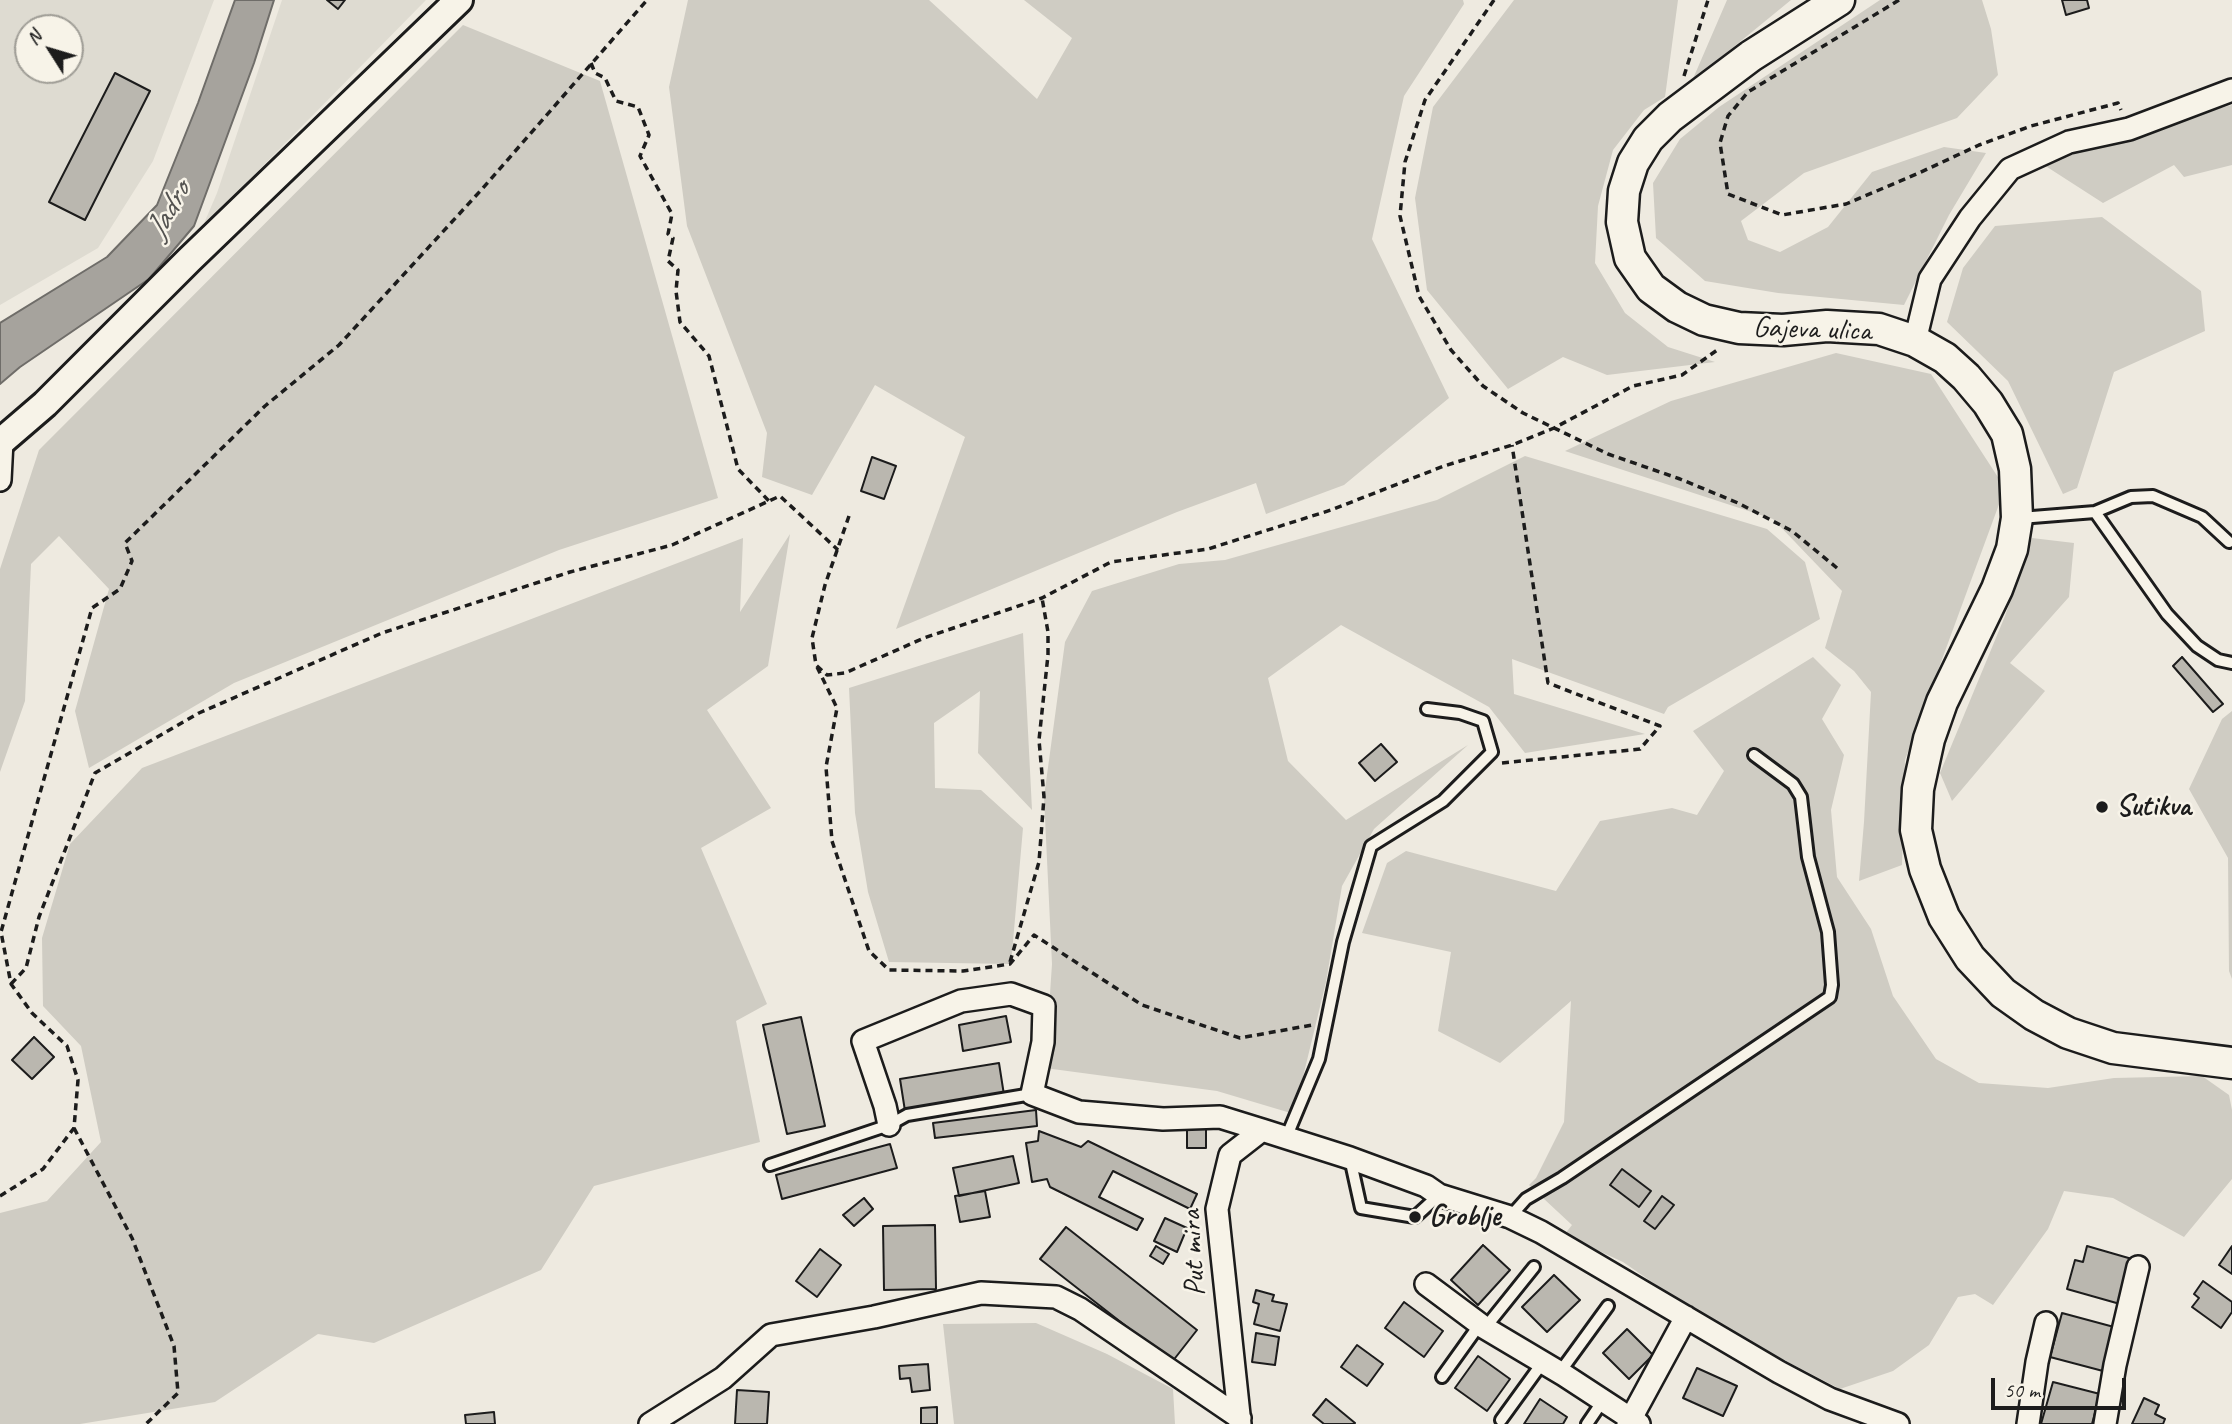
<!DOCTYPE html>
<style>
body{margin:0}
#map{position:relative;width:2232px;height:1424px;overflow:hidden;background:#eeeae0;font-family:Caveat,sans-serif}
canvas{display:block}
.north{position:absolute;left:14px;top:14px;width:70px;height:70px;box-sizing:border-box;background:#f7f3e8;border:2px solid #9f9d96;border-radius:50%;rotate:307deg;font-size:19px;font-weight:700;line-height:28px;text-align:center;color:#1c1c1c}
.north::after{content:'';display:block;margin:auto;width:24px;height:32px;background:#1c1c1c;clip-path:polygon(50% 0,100% 100%,50% 72%,0 100%)}
.scale{position:absolute;left:1991px;top:1378px;width:135px;height:32px;box-sizing:border-box;border:4px solid #1c1c1c;border-top:0;padding-left:9px;font-size:21px;line-height:24px;white-space:nowrap;color:#1c1c1c;-webkit-text-stroke:5px #f7f3e8;paint-order:stroke}
</style>
<div id="map">
<canvas width="2232" height="1424"></canvas>
<div class="north">N</div>
<div class="scale">50 m</div>
</div>
<script>
const ctx = document.querySelector('canvas').getContext('2d');
ctx.lineJoin = 'round';
function fillPath(path, color) { ctx.fillStyle = color; ctx.fill(path, 'evenodd'); }
const poly = rows => new Path2D(rows.map(r => 'M' + r).join(''));
function trace(path, color, width, dash) { ctx.strokeStyle = color; ctx.lineWidth = width; ctx.lineCap = dash ? 'butt' : 'round'; ctx.setLineDash(dash || []); ctx.stroke(path); }
function write(font, color, halo, rows, align = 'center') {
  ctx.font = font + ' Caveat,sans-serif'; ctx.lineWidth = 5; ctx.setLineDash([]); ctx.textBaseline = 'middle'; ctx.strokeStyle = halo; ctx.fillStyle = color; for (const [text, x, y, turn = 0] of rows) {
    ctx.save(); ctx.translate(x, y); ctx.rotate((+turn || 0) * Math.PI / 180); ctx.textAlign = isNaN(turn) ? turn : align; if (halo) ctx.strokeText(text, 0, 0); ctx.fillText(text, 0, 0); ctx.restore();
  }
}
fillPath(poly([
 [0,0,214,0,153,161,98,248,0,305],
 [28,28,70,28,70,70,28,70],
 [282,0,426,0,202,228,217,193]
]), '#dedbd1');
fillPath(poly([
 [688,0,929,0,1037,99,1072,38,1024,0,1463,0,1464,4,1404,96,1372,239,1449,398,1344,485,1266,514,1256,483,1177,512,896,629,965,437,875,385,812,495,762,477,767,433,687,226,669,87],
 [1514,0,1678,0,1665,97,1644,110,1613,150,1598,206,1595,263,1625,313,1668,347,1715,362,1607,375,1563,357,1508,389,1427,290,1415,198,1433,107],
 [1727,0,1791,0,1692,81],
 [1880,0,1982,0,1991,29,1998,75,1957,118,1804,173,1741,221,1748,240,1780,252,1828,227,1872,172,1944,147,1986,153,1949,215,1904,305,1778,293,1705,281,1656,238,1653,183,1680,139,1719,107],
 [463,25,600,81,718,498,559,550,234,683,89,768,75,711,109,589,59,536,31,564,25,701,0,772,0,569,39,450],
 [2232,105,2232,165,2184,177,2174,165,2103,203,2044,165,2073,146],
 [2102,217,2201,291,2205,331,2114,372,2077,488,2063,494,2008,381,1947,322,1963,268,1995,226],
 [1836,353,1931,374,2005,488,1905,760,1902,865,1859,881,1864,822,1871,692,1854,671,1825,648,1842,591,1773,519,1565,451,1671,401],
 [1525,456,1767,529,1805,562,1820,619,1668,707,1664,714,1512,659,1514,694,1645,734,1525,753,1489,707,1341,625,1268,678,1288,761,1346,820,1468,745,1374,829,1342,886,1326,982,1294,1114,1217,1091,1045,1068,1052,964,1044,797,1065,642,1092,591,1179,564,1225,560,1437,500],
 [790,534,768,666,707,710,771,808,701,848,767,1004,736,1021,760,1142,594,1186,541,1270,374,1343,318,1334,215,1402,80,1424,0,1424,0,1213,47,1201,101,1142,81,1046,43,1006,42,938,70,844,142,768,743,538,740,612],
 [2032,538,2074,543,2069,597,2010,663,2045,691,1952,801,1940,773,2005,616],
 [1023,633,1032,810,978,753,980,691,934,723,935,788,981,790,1023,828,1011,964,889,962,868,892,855,813,849,688],
 [1813,657,1841,685,1822,719,1844,755,1831,810,1837,877,1871,929,1893,996,1936,1059,1979,1083,2048,1088,2114,1078,2202,1076,2229,1095,2232,1110,2232,1179,2184,1237,2113,1198,2064,1191,2048,1229,1993,1305,1975,1294,1958,1297,1929,1345,1893,1371,1840,1389,1707,1320,1623,1262,1564,1235,1572,1225,1529,1185,1536,1178,1564,1122,1571,1001,1500,1063,1438,1031,1451,952,1362,933,1387,863,1406,851,1556,891,1600,821,1672,808,1697,815,1724,771,1693,731],
 [2232,711,2232,979,2229,971,2228,858,2189,789,2222,719],
 [1036,1323,1107,1354,1173,1389,1175,1424,954,1424,943,1324]
]), '#cfccc3');
const water = poly([
 [235,0,274,0,254,63,194,226,149,279,20,367,0,384,0,323,107,257,157,205,198,103,235,0]
]);
fillPath(water, '#a6a39d');
trace(water, '#6f6d69', 2);
const building = poly([
 [327,0,345,0,338,9,327,0],
 [2062,0,2087,0,2089,8,2066,15,2062,0],
 [115,73,150,91,85,220,49,202,115,73],
 [872,457,896,466,884,499,861,491,872,457],
 [2182,657,2223,704,2213,712,2173,666,2182,657],
 [1381,744,1397,762,1375,781,1359,763,1381,744],
 [1006,1016,1011,1042,963,1051,959,1025,1006,1016],
 [801,1017,825,1126,787,1134,763,1025,801,1017],
 [34,1037,54,1057,32,1079,12,1060,34,1037],
 [999,1063,1004,1095,905,1111,900,1079,999,1063],
 [1036,1110,1037,1126,935,1138,933,1123,1036,1110],
 [1187,1126,1206,1126,1206,1148,1187,1148,1187,1126],
 [1039,1131,1081,1147,1088,1141,1197,1194,1190,1209,1113,1171,1099,1197,1143,1219,1137,1230,1050,1187,1047,1179,1032,1182,1026,1143,1038,1141,1039,1131],
 [890,1144,897,1168,782,1199,776,1175,890,1144],
 [1013,1156,1019,1183,959,1196,953,1168,1013,1156],
 [1622,1169,1651,1191,1639,1207,1610,1185,1622,1169],
 [985,1191,990,1217,960,1222,955,1196,985,1191],
 [1662,1196,1674,1205,1655,1229,1644,1221,1662,1196],
 [864,1198,873,1209,854,1226,843,1215,864,1198],
 [1165,1218,1187,1228,1177,1252,1154,1241,1165,1218],
 [935,1225,936,1289,884,1290,883,1226,935,1225],
 [1066,1227,1197,1330,1172,1362,1040,1259,1066,1227],
 [1483,1245,1510,1270,1478,1305,1451,1280,1483,1245],
 [1156,1246,1169,1254,1163,1264,1150,1256,1156,1246],
 [2087,1246,2132,1259,2120,1304,2067,1289,2075,1260,2083,1262,2087,1246],
 [2232,1246,2232,1274,2219,1265,2232,1246],
 [820,1249,841,1265,817,1297,796,1281,820,1249],
 [1554,1275,1580,1300,1547,1332,1522,1307,1554,1275],
 [2203,1281,2232,1302,2232,1312,2221,1328,2192,1307,2199,1298,2194,1294,2203,1281],
 [1256,1290,1274,1295,1272,1301,1287,1304,1280,1331,1254,1324,1259,1304,1253,1302,1256,1290],
 [1404,1302,1443,1331,1424,1357,1385,1328,1404,1302],
 [2062,1313,2114,1327,2103,1371,2050,1357,2062,1313],
 [1627,1329,1653,1355,1629,1379,1603,1353,1627,1329],
 [1256,1333,1279,1337,1275,1365,1252,1362,1256,1333],
 [1357,1345,1383,1364,1367,1386,1341,1367,1357,1345],
 [1478,1356,1510,1379,1487,1411,1455,1388,1478,1356],
 [928,1364,930,1390,912,1392,910,1378,900,1379,899,1366,928,1364],
 [1697,1368,1737,1386,1723,1416,1683,1398,1697,1368],
 [2053,1382,2100,1394,2092,1424,2041,1424,2053,1382],
 [737,1390,769,1392,767,1424,735,1424,737,1390],
 [2144,1398,2159,1405,2155,1414,2165,1419,2163,1424,2132,1424,2144,1398],
 [1326,1399,1355,1423,1354,1424,1324,1424,1313,1415,1326,1399],
 [1540,1399,1567,1417,1563,1424,1524,1424,1540,1399],
 [937,1407,937,1424,921,1424,921,1408,937,1407],
 [494,1412,495,1424,466,1424,465,1415,494,1412]
]);
fillPath(building, '#bab7af');
trace(building, '#1c1c1c', 2);
const service = poly([
 [2095,512,2167,614,2197,646,2218,660,2232,663],
 [2020,518,2095,512,2131,497,2153,496,2202,517,2229,542],
 [1286,1138,1319,1059,1343,942,1371,846,1443,801,1492,752,1483,721,1460,713,1427,709],
 [1350,1158,1361,1208,1415,1217,1439,1195],
 [770,1165,889,1125,907,1115,1032,1094],
 [1510,1217,1526,1199,1562,1178,1830,997,1832,985,1828,932,1808,857,1801,797,1793,784,1754,755],
 [1485,1328,1534,1267],
 [1560,1372,1608,1306],
 [1442,1377,1480,1324],
 [1501,1420,1543,1362],
 [1587,1424,1602,1402]
]);
const minor = poly([
 [1915,341,1930,279,1970,218,2010,169,2069,142,2129,129,2232,90],
 [0,480,2,441],
 [889,1125,885,1106,863,1041,961,1001,1011,994,1044,1006,1043,1042,1032,1094,1079,1112,1163,1119,1220,1117,1262,1130],
 [1426,1284,1485,1328,1564,1375,1639,1424],
 [650,1424,723,1378,771,1335,874,1317,981,1293,1056,1297,1080,1309,1240,1418],
 [1240,1424,1217,1209,1230,1155,1262,1130,1350,1158,1426,1186,1439,1195,1510,1217,1541,1232,1779,1372,1830,1399,1898,1424],
 [1628,1424,1686,1317],
 [2028,1424,2037,1362,2046,1323],
 [2105,1424,2115,1365,2138,1267]
]);
const tertiary = poly([
 [0,440,2,441,45,404,189,260,459,0]
]);
const secondary = poly([
 [1839,0,1751,56,1670,117,1648,139,1633,163,1624,191,1622,222,1630,258,1651,288,1677,307,1704,320,1739,328,1783,330,1827,326,1879,329,1915,341,1945,358,1966,377,1988,403,2007,434,2015,469,2017,518,2012,549,1997,589,1942,702,1929,739,1918,789,1916,830,1925,869,1944,917,1970,958,2003,993,2034,1015,2068,1033,2113,1048,2232,1063]
]);
trace(service, '#1c1c1c', 16);
trace(minor, '#1c1c1c', 26);
trace(tertiary, '#1c1c1c', 32);
trace(secondary, '#1c1c1c', 35);
trace(poly([
 [1494,0,1425,100,1405,162,1400,216,1419,296,1451,350,1483,386,1523,413,1608,454,1680,479,1738,503,1792,531,1837,568],
 [1899,0,1748,92,1728,116,1720,143,1728,194,1782,215,1846,204,1919,173,1979,145,2031,126,2118,103,2121,110],
 [591,63,595,73,605,78,616,101,638,107,649,135,640,156,672,214,668,234,673,238,668,261,678,270,676,291,680,322,709,356,738,469,769,501],
 [1684,76,1708,0],
 [849,516,825,585,812,638,816,665,827,675,845,673,924,638,1042,598,1111,562,1208,549,1331,510,1444,466,1512,445,1554,428,1633,386,1682,375,1720,348],
 [817,667,837,708,826,767,832,841,869,951,889,970,963,971,1010,964,1034,935,1142,1005,1240,1038,1312,1025],
 [1502,763,1640,749,1660,726,1548,683,1512,445],
 [1010,962,1039,862,1044,797,1039,740,1048,655,1048,632,1042,598],
 [11,984,26,968,39,917,95,773,199,713,382,633,570,572,672,545,780,496,838,550],
 [74,1128,132,1238,174,1346,178,1393,146,1424],
 [0,1196,43,1169,74,1128,78,1080,67,1046,32,1013,11,984,1,932,92,608,120,589,132,561,125,543,265,406,339,345,483,188,647,0]
]), '#1c1c1c', 3.5, [7, 5]);
trace(service, '#f7f3e8', 10);
trace(minor, '#f7f3e8', 21);
trace(tertiary, '#f7f3e8', 26);
trace(secondary, '#f7f3e8', 30);
for (const [x, y, r, color] of [
 [2102,807,7,"#1c1c1c"],
 [1415,1217,7,"#1c1c1c"]
]) { const dot = new Path2D(); dot.arc(x, y, r, 0, 2 * Math.PI); ctx.fillStyle = color; ctx.fill(dot); trace(dot, '#f7f3e8', 2.5); }
write('30px', '#1c1c1c', '#f7f3e8', [
 ["Gajeva ulica",1812,330,2],
 ["Put mira",1194,1253,-93]
]);
write('bold 30px', '#1c1c1c', '#f7f3e8', [
 ["Sutikva",2116,807],
 ["Groblje",1429,1217]
], 'left');
write('italic 32px', '#535250', '#f7f3e8', [
 ["Jadro",169,211,-61]
]);
</script>
